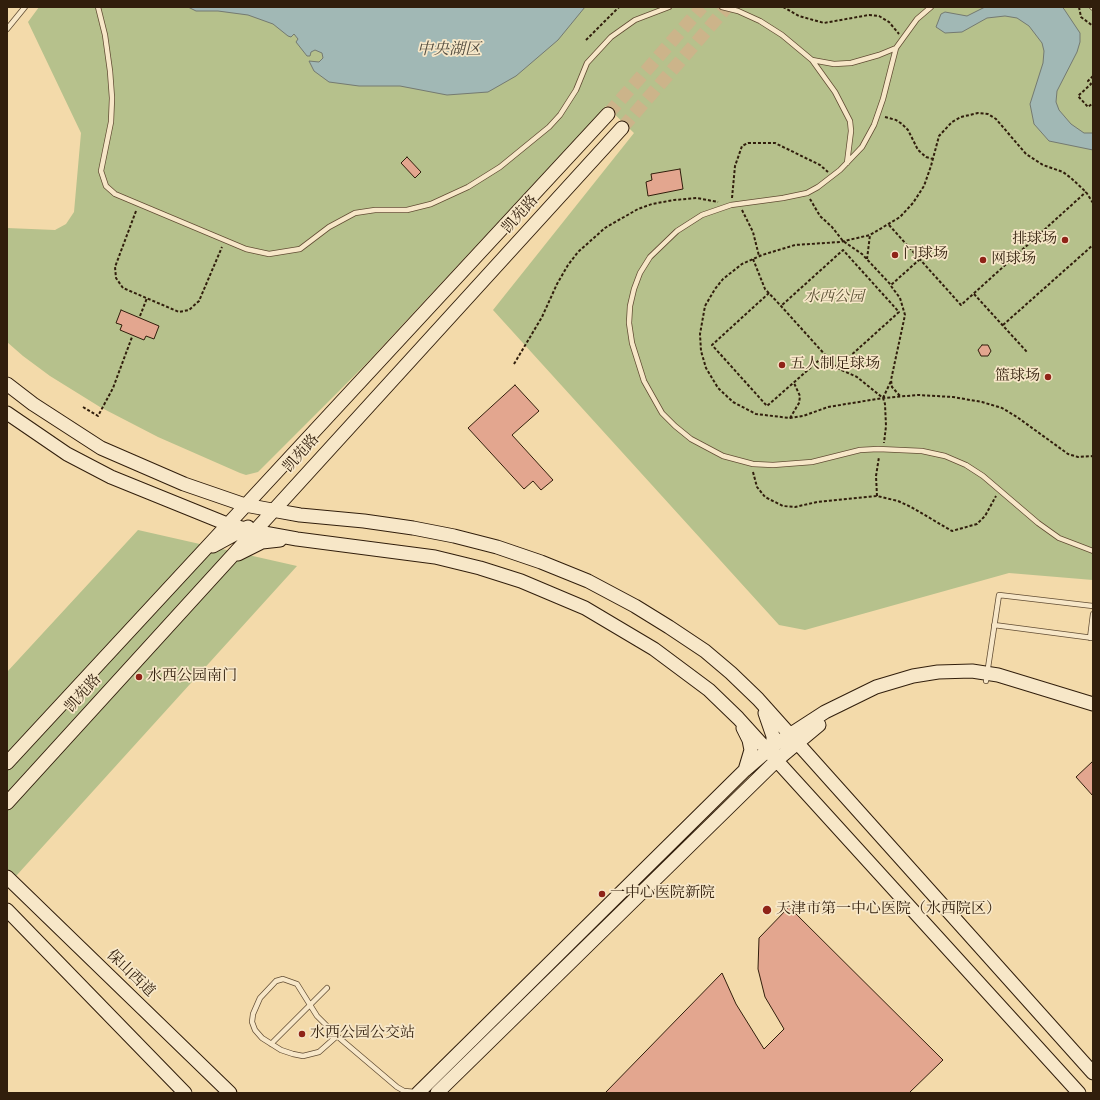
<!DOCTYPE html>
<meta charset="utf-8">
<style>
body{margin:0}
#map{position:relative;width:1100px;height:1100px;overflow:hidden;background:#f3daaa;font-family:"IM FELL DW Pica",serif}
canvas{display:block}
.frame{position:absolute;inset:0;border:8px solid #311e0c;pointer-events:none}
</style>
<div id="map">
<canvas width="1100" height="1100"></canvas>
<div class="frame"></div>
</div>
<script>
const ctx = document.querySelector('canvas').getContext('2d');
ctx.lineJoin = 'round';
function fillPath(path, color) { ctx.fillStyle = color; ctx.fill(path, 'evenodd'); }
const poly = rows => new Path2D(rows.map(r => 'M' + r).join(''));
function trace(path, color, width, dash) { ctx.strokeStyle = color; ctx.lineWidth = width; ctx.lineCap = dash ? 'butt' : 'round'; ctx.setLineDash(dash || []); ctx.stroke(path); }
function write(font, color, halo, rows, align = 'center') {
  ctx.font = font + ' "IM FELL DW Pica","Noto Serif SC",serif'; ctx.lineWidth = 3.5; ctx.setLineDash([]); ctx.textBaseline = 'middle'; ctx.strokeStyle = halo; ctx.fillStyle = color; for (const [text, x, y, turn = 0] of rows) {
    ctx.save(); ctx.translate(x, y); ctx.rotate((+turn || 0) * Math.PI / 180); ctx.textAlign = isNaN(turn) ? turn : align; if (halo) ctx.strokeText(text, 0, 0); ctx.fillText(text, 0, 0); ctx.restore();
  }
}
fillPath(poly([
 [39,7,1093,7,1093,580,1009,573,805,630,779,625,493,310,634,133,606,106,365,365,258,472,246,475,240,473,158,437,100,407,50,376,23,356,7,342,7,228,55,230,66,224,74,212,81,133,28,22],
 [138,530,297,566,7,886,7,672]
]), '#b6c18c');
const water = poly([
 [188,7,585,7,558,40,516,76,488,92,447,95,400,86,359,86,329,82,314,71,309,61,319,62,323,58,322,53,315,50,311,52,310,56,307,56,296,42,298,39,294,34,291,37,288,36,273,24,248,15,218,11,196,11,188,7],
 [985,7,1062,7,1064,9,1080,33,1080,42,1077,52,1057,91,1056,102,1059,110,1071,124,1084,133,1093,133,1093,150,1049,141,1034,124,1030,104,1043,63,1044,51,1042,43,1029,26,1017,18,1005,16,987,18,962,32,945,33,936,27,941,14,945,12,967,16,985,7]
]);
fillPath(water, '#a1b8b5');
trace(water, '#747a71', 1);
const building = poly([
 [407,157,421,172,415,178,401,163,407,157],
 [680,169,683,189,648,196,646,182,652,180,651,174,680,169],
 [121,310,159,326,154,339,146,336,144,340,120,330,122,325,116,323,121,310],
 [982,345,988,345,991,351,988,356,981,356,978,350,982,345],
 [515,385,539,411,512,435,553,480,541,490,533,481,524,489,468,428,515,385],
 [1093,761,1093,796,1076,777,1093,761],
 [789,907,943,1060,909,1093,605,1093,722,973,736,1004,764,1049,784,1029,765,997,758,969,759,938,789,907]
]);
fillPath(building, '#e3a68f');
trace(building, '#311e0c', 1);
trace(poly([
 [608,114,702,7],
 [622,128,727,7]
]), '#ccb48a', 13, [13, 6]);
const lane = poly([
 [98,7,105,35,110,71,112,98,111,122,101,171,106,186,115,194,246,249,269,254,300,249,329,227,355,213,375,210,407,210,431,204,468,187,500,167,549,127,560,115,576,90,587,63,611,37,635,20,669,7],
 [722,7,738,11,760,21,782,35,812,60,835,92,850,121,851,131,847,163],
 [1092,7,1093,8],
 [7,29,25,7],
 [896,48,883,99,874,125,862,147,840,170,818,187,807,193,783,198,731,205,702,215,677,231,650,257,640,273,634,289,630,306,629,323,632,343,644,381,662,413,675,426,691,439,723,456,753,464,773,465,812,462,860,450,878,449,922,451,945,456,966,465,983,476,1038,523,1059,538,1093,551],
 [812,60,834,64,851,63,879,55,896,48,917,19,931,7],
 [994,625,1093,638],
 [1090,638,1093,614],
 [986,681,999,595,1093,606],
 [337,1036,319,1052,303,1056,293,1054,281,1050,262,1038,255,1030,252,1022,253,1014,260,998,276,981,283,979,297,984,317,1016,337,1036,397,1087,404,1091,416,1092],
 [271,1044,327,988]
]);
const secondary = poly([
 [7,384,33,404,101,448,184,484,245,505,272,510,300,515,364,521,413,528,454,536,497,547,541,562,588,581,635,606,669,627,705,651,731,673,758,699,1093,1073],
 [7,413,67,454,111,477,227,524,253,531,297,539,435,557,480,568,521,581,585,608,654,649,709,690,738,718,1079,1093],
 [213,546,248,527],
 [238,554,262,542,280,540],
 [765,713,773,736,773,752],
 [743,728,749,740,751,750,745,770],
 [7,763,608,114],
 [7,803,622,128],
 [7,877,230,1093],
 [7,910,185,1093],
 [418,1093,745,770,774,745,825,712,876,687,913,676,938,672,972,671,998,675,1093,704],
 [437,1093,777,760,819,725]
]);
trace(lane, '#624d34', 6);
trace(secondary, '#311e0c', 15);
trace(poly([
 [783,7,799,16,824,23,869,15,879,16,889,22,899,34],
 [1079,7,1081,17,1093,26],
 [586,40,619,7],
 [1093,76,1088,81,1091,84,1078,96,1088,107,1093,103],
 [885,117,896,120,902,124,908,130,918,150,926,157,933,159],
 [732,198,735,166,742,146,748,143,775,143,820,165,828,172],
 [810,199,820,216,832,227,843,241,862,254,891,285,920,259],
 [1093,203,1086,192,1071,178,1063,172,1043,165,1026,154,996,119,988,114,978,113,961,117,952,122,939,136,931,166,924,186,913,203,900,217,870,235,840,242,795,245,762,255,742,264,723,279,715,289,705,306,700,334,701,351,706,368,718,388,733,402,756,414,790,418,803,416,828,407,883,398,918,395,953,397,982,402,1002,408,1017,417,1068,454,1078,457,1093,456],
 [742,210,753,232,759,256],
 [136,211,115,267,116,278,123,288,179,312,189,310,199,301,222,247],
 [889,225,961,305,1086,192],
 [753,259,765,289,781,306,837,368,899,312,843,250,781,306],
 [867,259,870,235],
 [891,286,900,298,905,315,891,380,892,387,900,396],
 [769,293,712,345,767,406,825,355],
 [974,294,1027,352],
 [140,316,147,298],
 [1003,325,1093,245],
 [514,364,542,317,557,284,568,265,578,252,605,228,638,209,652,204,674,200,697,198,718,202],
 [837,368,857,377,883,398,885,404,886,426,884,443],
 [883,398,891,381],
 [83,407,98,416,113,388,132,337],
 [790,418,799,403,800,396,794,383],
 [753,472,757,487,765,497,783,506,795,507,817,502,877,496,898,501,911,507,952,531,977,524,985,516,996,496],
 [877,496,876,476,879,457]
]), '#311e0c', 2, [3, 2]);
trace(lane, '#f7e7c8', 4.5);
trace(secondary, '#f7e7c8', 13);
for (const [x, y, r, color] of [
 [1065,240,4,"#8f2418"],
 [895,255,4,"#8f2418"],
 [983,260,4,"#8f2418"],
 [782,365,4,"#8f2418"],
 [1048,377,4,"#8f2418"],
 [139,677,4,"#8f2418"],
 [602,894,4,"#8f2418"],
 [767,910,5,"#8f2418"],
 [302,1034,4,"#8f2418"]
]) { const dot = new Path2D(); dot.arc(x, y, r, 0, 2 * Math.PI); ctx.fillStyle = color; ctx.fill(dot); trace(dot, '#f7e7c8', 1.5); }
write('15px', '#311e0c', '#f7e7c8', [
 ["凯苑路",521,215,-48],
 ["凯苑路",302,454,-48],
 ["凯苑路",84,694,-48],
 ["保山西道",130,974,44]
]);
write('15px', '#311e0c', '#f7e7c8', [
 ["排球场",1057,240,"right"],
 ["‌门球场‌",903,255],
 ["网球场",991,260],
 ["五人制足球场",790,365],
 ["篮球场",1040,377,"right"],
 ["水西公园南门",147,677],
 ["一中心医院新院",610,894],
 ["天津市第一中心医院（水西院区）",776,910],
 ["水西公园公交站",310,1034]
], 'left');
write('italic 15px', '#594f32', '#f7e7c8', [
 ["水西公园",834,298]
]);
write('italic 16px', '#534c3f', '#f7e7c8', [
 ["中央湖区",449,51]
]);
</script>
